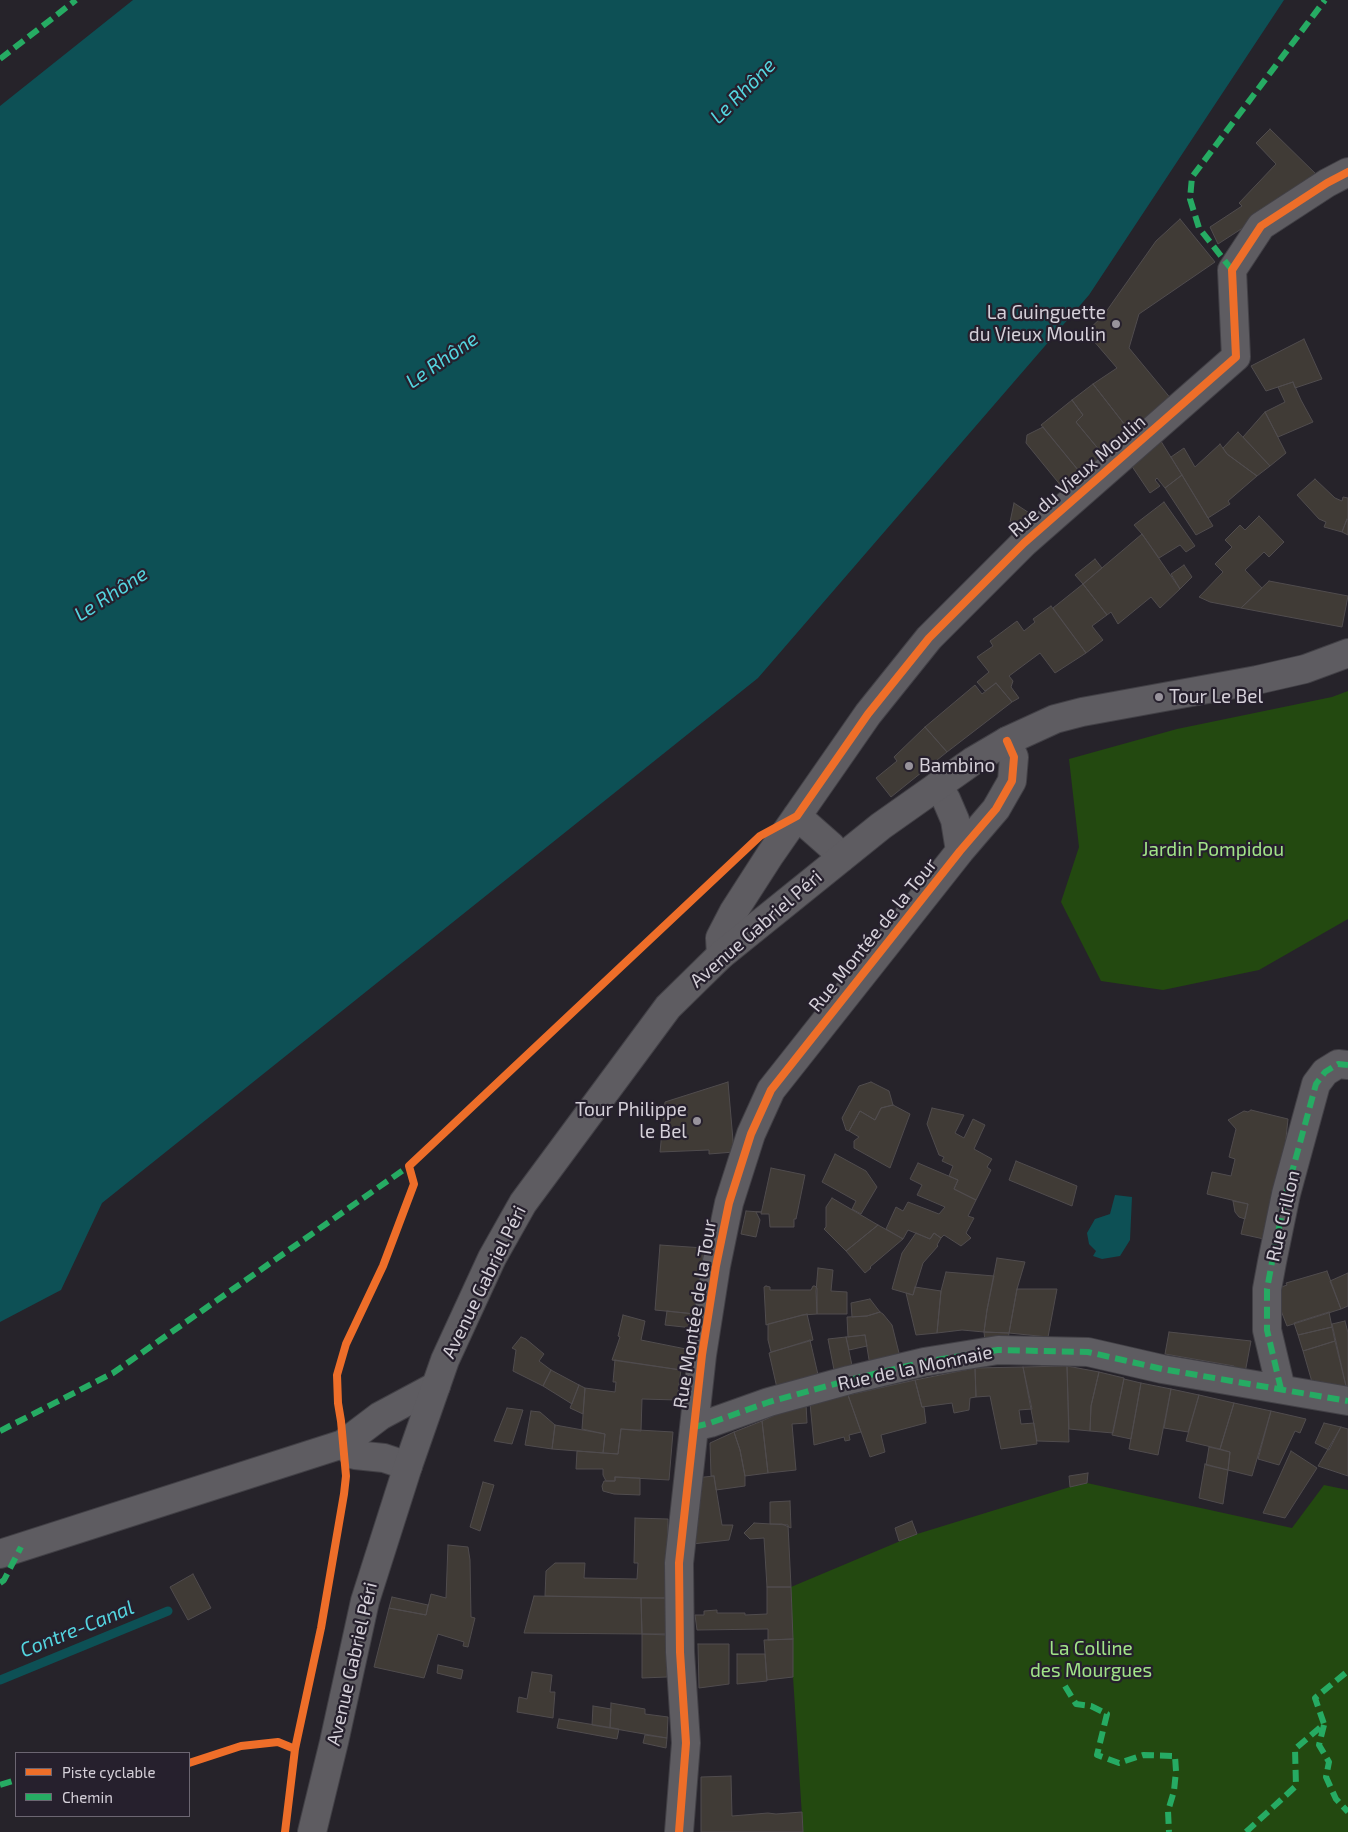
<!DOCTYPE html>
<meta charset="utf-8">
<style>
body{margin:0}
#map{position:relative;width:1348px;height:1832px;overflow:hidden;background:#26232a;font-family:"Exo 2",sans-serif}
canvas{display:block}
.legend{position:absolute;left:15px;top:1752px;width:175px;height:65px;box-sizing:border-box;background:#26202d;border:1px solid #6c6672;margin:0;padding:6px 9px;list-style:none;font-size:15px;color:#d5d0d9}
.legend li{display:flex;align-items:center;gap:10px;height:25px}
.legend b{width:25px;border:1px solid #6c6672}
</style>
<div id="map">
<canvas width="1348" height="1832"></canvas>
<ul class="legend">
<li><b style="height:6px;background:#ee6e29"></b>Piste cyclable</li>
<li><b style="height:6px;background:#26ab63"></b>Chemin</li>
</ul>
</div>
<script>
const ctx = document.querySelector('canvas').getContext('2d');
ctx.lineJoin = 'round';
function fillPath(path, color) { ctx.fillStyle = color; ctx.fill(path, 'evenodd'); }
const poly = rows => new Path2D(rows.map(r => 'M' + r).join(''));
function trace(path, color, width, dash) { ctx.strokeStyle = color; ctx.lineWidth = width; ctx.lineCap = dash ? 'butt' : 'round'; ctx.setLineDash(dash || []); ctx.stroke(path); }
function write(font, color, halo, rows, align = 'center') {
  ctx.font = font + ' "Exo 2",sans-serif'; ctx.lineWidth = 4.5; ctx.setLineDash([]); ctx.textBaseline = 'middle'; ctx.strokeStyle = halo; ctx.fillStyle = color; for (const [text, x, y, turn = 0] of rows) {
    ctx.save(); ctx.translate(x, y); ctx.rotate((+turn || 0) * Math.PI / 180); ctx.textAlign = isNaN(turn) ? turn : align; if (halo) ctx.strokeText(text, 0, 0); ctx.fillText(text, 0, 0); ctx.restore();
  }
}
fillPath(poly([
 [1348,691,1348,919,1259,970,1163,990,1101,981,1061,902,1079,847,1069,759,1177,729,1332,697],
 [1087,1483,1292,1528,1324,1485,1348,1490,1348,1832,803,1832,793,1677,791,1587,917,1534,1070,1487]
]), '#234910');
fillPath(poly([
 [133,0,1284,0,1089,295,758,678,102,1203,61,1290,0,1322,0,106],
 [1115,1195,1132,1197,1130,1240,1120,1256,1102,1259,1093,1256,1096,1251,1089,1244,1087,1233,1095,1219,1110,1214]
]), '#0d5055');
trace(poly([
 [0,1680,168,1611]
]), '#0d5055', 9);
const building = poly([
 [1270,129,1320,178,1218,244,1210,227,1242,206,1239,203,1276,164,1256,143,1270,129],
 [1180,219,1215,262,1139,314,1129,348,1172,400,1132,434,1093,384,1117,368,1086,332,1103,316,1156,241,1180,219],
 [1304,339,1322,379,1295,388,1293,382,1266,391,1251,366,1304,339],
 [1293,382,1301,400,1313,422,1278,437,1265,412,1285,402,1278,387,1293,382],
 [1093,384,1132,434,1105,457,1076,422,1083,415,1072,400,1093,384],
 [1072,400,1083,415,1076,422,1105,457,1083,476,1041,425,1072,400],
 [1265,412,1286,453,1270,466,1243,437,1265,412],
 [1043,427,1083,476,1066,492,1026,443,1027,435,1043,427],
 [1238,432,1270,466,1257,476,1227,454,1223,448,1238,432],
 [1159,438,1182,475,1165,488,1157,478,1155,480,1160,486,1150,493,1129,462,1159,438],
 [1220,444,1227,454,1257,476,1228,501,1230,504,1208,518,1171,457,1184,448,1195,467,1220,444],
 [1182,475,1213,526,1196,535,1165,488,1182,475],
 [1315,479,1335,498,1342,501,1343,497,1348,498,1348,520,1347,519,1342,532,1324,527,1326,522,1319,519,1297,495,1315,479],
 [1164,502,1195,546,1186,552,1180,545,1159,558,1142,534,1134,525,1164,502],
 [1014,503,1037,518,1020,533,1010,522,1014,503],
 [1259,516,1284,542,1269,557,1264,552,1245,570,1262,588,1241,608,1210,602,1199,597,1223,572,1215,564,1232,547,1225,540,1240,525,1245,530,1259,516],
 [1347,519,1348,520,1348,535,1342,532,1347,519],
 [1142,534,1180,589,1160,608,1151,597,1118,624,1111,612,1107,615,1083,584,1142,534],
 [1095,559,1102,568,1083,584,1075,575,1095,559],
 [1184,565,1192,577,1180,589,1171,574,1184,565],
 [1269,581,1348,596,1342,627,1241,608,1269,581],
 [1083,584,1107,615,1092,626,1103,640,1086,653,1053,608,1083,584],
 [1051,606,1086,653,1055,673,1040,653,1009,676,1013,681,1011,687,1019,698,1012,702,996,683,985,691,977,682,989,672,977,657,993,646,990,641,1017,621,1024,631,1035,622,1033,619,1051,606],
 [996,683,1012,702,947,752,925,727,975,685,982,694,996,683],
 [925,727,947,752,891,797,876,778,897,761,894,757,925,727],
 [728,1082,734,1152,709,1154,709,1150,660,1152,665,1102,728,1082],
 [871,1082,889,1091,893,1105,881,1108,875,1120,860,1111,849,1131,846,1130,842,1118,859,1086,871,1082],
 [893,1105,910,1114,890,1168,854,1148,854,1141,859,1137,849,1131,860,1111,875,1120,881,1108,893,1105],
 [932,1108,964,1115,955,1133,964,1138,973,1119,985,1125,974,1149,992,1159,987,1167,991,1170,976,1200,954,1189,958,1180,949,1176,953,1166,942,1161,944,1157,939,1155,927,1124,932,1108],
 [1251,1110,1288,1119,1283,1168,1264,1239,1241,1234,1248,1204,1207,1194,1212,1172,1231,1176,1235,1159,1229,1157,1236,1129,1228,1120,1244,1111,1248,1112,1251,1110],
 [835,1154,866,1171,877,1187,861,1214,852,1209,856,1201,822,1182,835,1154],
 [1016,1161,1077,1186,1072,1206,1009,1180,1016,1161],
 [918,1163,958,1180,954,1189,976,1200,968,1216,974,1218,966,1233,971,1238,961,1246,944,1235,941,1238,934,1233,930,1239,908,1230,903,1239,886,1229,896,1207,903,1211,908,1202,939,1214,945,1207,917,1195,922,1185,910,1179,918,1163],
 [771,1168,805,1175,796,1219,794,1219,794,1227,770,1227,769,1214,761,1214,771,1168],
 [832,1198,878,1225,846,1251,824,1229,826,1227,826,1207,832,1198],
 [1233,1201,1248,1204,1245,1219,1239,1217,1235,1212,1233,1201],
 [746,1211,761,1212,756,1212,760,1220,756,1237,741,1234,746,1211],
 [878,1225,903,1239,870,1267,871,1268,865,1273,846,1251,878,1225],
 [916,1233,930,1239,934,1233,941,1238,937,1245,938,1246,923,1263,913,1295,892,1289,902,1253,916,1233],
 [660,1245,704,1248,695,1314,655,1310,660,1245],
 [997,1258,1025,1262,1017,1289,1009,1333,984,1332,987,1310,997,1258],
 [818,1268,833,1270,831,1291,847,1292,847,1314,817,1314,816,1291,818,1268],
 [1327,1271,1341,1309,1287,1326,1273,1290,1287,1285,1286,1283,1327,1271],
 [946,1272,994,1276,987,1310,984,1332,962,1330,937,1333,941,1291,946,1272],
 [1348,1273,1348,1306,1341,1309,1330,1281,1348,1273],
 [766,1286,770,1287,770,1290,811,1290,813,1286,815,1286,817,1288,817,1314,802,1315,766,1325,764,1287,766,1286],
 [915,1287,941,1291,937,1333,916,1335,906,1293,913,1295,915,1287],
 [1017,1289,1057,1289,1048,1337,1009,1333,1017,1289],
 [870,1299,880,1312,867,1316,852,1317,851,1303,870,1299],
 [667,1311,695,1314,693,1328,665,1325,667,1311],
 [880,1312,883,1314,892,1325,900,1357,870,1366,865,1335,848,1337,847,1317,867,1316,880,1312],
 [1329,1312,1332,1327,1298,1335,1294,1323,1329,1312],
 [807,1314,813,1340,771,1352,768,1340,768,1324,807,1314],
 [623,1315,645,1321,641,1340,691,1350,681,1370,612,1360,620,1337,618,1336,623,1315],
 [1345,1321,1348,1333,1348,1386,1346,1386,1332,1324,1345,1321],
 [1332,1327,1335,1341,1303,1351,1298,1335,1332,1327],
 [984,1332,1009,1333,1008,1340,985,1341,984,1332],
 [1169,1332,1251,1341,1245,1373,1233,1372,1234,1366,1165,1354,1169,1332],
 [865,1335,867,1346,849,1350,846,1337,865,1335],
 [521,1337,526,1339,544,1354,539,1361,551,1370,543,1386,513,1371,516,1350,512,1348,521,1337],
 [846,1337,853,1370,835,1375,828,1339,846,1337],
 [810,1340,819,1379,777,1388,769,1353,810,1340],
 [1335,1341,1346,1386,1312,1382,1303,1351,1335,1341],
 [615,1360,681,1370,677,1400,642,1399,641,1431,621,1429,618,1454,603,1453,605,1434,582,1429,585,1388,615,1392,616,1382,613,1382,615,1360],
 [1067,1366,1099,1372,1091,1406,1090,1431,1069,1429,1067,1366],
 [1067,1366,1069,1442,1037,1441,1023,1367,1067,1366],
 [1023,1367,1032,1409,1019,1410,1021,1424,1034,1423,1037,1444,1001,1449,990,1396,976,1397,975,1368,1023,1367],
 [975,1368,976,1397,970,1398,969,1410,954,1413,952,1403,922,1407,915,1380,975,1368],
 [551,1370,579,1385,572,1404,543,1386,551,1370],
 [1099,1372,1124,1378,1113,1433,1090,1431,1091,1406,1099,1372],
 [1124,1379,1141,1383,1131,1439,1112,1435,1124,1379],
 [915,1380,922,1407,924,1407,926,1423,881,1435,885,1452,870,1457,848,1395,915,1380],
 [1141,1383,1171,1389,1158,1455,1129,1449,1141,1383],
 [579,1385,585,1388,583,1414,570,1408,579,1385],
 [1171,1389,1199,1395,1188,1432,1164,1428,1171,1389],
 [848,1395,861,1432,849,1435,850,1440,845,1441,844,1437,814,1445,810,1403,848,1395],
 [1199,1395,1234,1403,1220,1449,1186,1441,1199,1395],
 [1234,1403,1271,1411,1252,1476,1228,1470,1230,1452,1220,1449,1234,1403],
 [806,1404,807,1423,792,1424,796,1470,768,1473,762,1421,790,1408,806,1404],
 [507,1408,523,1410,512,1444,494,1441,507,1408],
 [531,1411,540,1412,555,1425,552,1449,525,1445,531,1411],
 [1271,1411,1306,1419,1300,1433,1295,1431,1279,1465,1258,1459,1271,1411],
 [762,1421,768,1473,745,1476,740,1450,734,1432,762,1421],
 [1324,1423,1341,1427,1329,1450,1315,1443,1324,1423],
 [555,1425,605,1434,603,1453,552,1449,555,1425],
 [1341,1427,1348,1429,1348,1476,1318,1466,1341,1427],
 [621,1429,673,1432,669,1480,615,1477,615,1481,606,1481,603,1475,603,1469,576,1469,577,1451,618,1454,621,1429],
 [734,1432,740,1450,745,1476,745,1486,716,1490,714,1476,711,1476,710,1443,734,1432],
 [1209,1447,1230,1452,1228,1470,1206,1465,1209,1447],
 [1291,1451,1317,1468,1285,1518,1263,1513,1291,1451],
 [1205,1464,1228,1470,1223,1504,1199,1498,1205,1464],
 [1088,1473,1087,1483,1070,1487,1069,1476,1088,1473],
 [714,1476,722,1525,733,1525,729,1540,692,1544,695,1478,714,1476],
 [615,1477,640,1478,640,1495,614,1494,603,1491,602,1486,604,1481,615,1481,615,1477],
 [483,1482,494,1485,480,1531,470,1527,483,1482],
 [790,1501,791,1528,782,1524,770,1524,770,1502,790,1501],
 [635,1518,668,1519,666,1598,545,1596,546,1571,555,1563,585,1563,584,1578,637,1579,638,1563,634,1563,635,1518],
 [912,1521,917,1534,899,1541,895,1528,912,1521],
 [754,1523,788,1525,791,1587,767,1587,764,1538,750,1539,744,1533,754,1523],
 [448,1545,468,1547,470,1560,471,1617,475,1618,468,1647,463,1646,464,1642,438,1634,424,1678,374,1667,389,1608,426,1615,431,1594,446,1598,448,1545],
 [193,1574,211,1608,188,1620,170,1587,193,1574],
 [767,1587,791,1587,793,1639,768,1640,768,1629,697,1630,695,1615,704,1615,704,1611,717,1610,717,1613,745,1613,745,1615,767,1614,767,1587],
 [534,1596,641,1598,642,1634,524,1633,534,1596],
 [392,1597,428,1605,426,1615,389,1608,392,1597],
 [641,1598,669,1598,669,1635,642,1634,641,1598],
 [642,1634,666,1634,667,1677,642,1678,642,1634],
 [793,1639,793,1677,767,1680,764,1640,793,1639],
 [698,1644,729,1644,729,1684,699,1688,698,1644],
 [737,1654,765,1654,767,1681,737,1684,737,1654],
 [438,1665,463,1670,461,1679,437,1673,438,1665],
 [532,1672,552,1675,550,1692,555,1692,553,1718,517,1712,519,1697,527,1699,532,1672],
 [611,1703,645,1709,645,1714,668,1717,667,1738,610,1728,611,1703],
 [593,1706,611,1709,610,1728,592,1725,593,1706],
 [559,1719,619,1729,617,1739,557,1728,559,1719],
 [645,1735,667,1738,666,1748,643,1743,645,1735],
 [731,1776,732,1816,768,1813,776,1814,802,1812,803,1832,701,1832,701,1777,731,1776]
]);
fillPath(building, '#403b36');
trace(building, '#504c4e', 1);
const street = poly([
 [938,786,946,799,955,820,960,851],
 [797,816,831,846,841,858],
 [721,955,720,938,734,911,770,855,868,714,929,638,1024,543,1236,357,1232,270,1261,226,1327,183,1348,172],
 [1281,1389,1267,1330,1267,1289,1272,1262,1286,1194,1316,1084,1325,1072,1338,1064,1348,1065],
 [694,1427,710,1423,769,1402,849,1380,924,1362,998,1350,1088,1352,1162,1369,1348,1401],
 [343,1444,355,1455,384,1458,408,1466],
 [0,1554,343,1444,380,1416,436,1386],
 [679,1832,686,1743,680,1652,679,1563,702,1355,716,1266,729,1203,751,1134,771,1090,960,851,996,809,1012,781,1014,757,1007,741]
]);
const secondary = poly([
 [312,1832,334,1742,365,1601,408,1466,445,1360,492,1258,523,1203,668,1007,721,955,881,826,973,761,1007,741,1055,719,1082,712,1257,680,1305,669,1348,653]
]);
trace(street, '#424046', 30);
trace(secondary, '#424046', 30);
trace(street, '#5e5c61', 28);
trace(secondary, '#5e5c61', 28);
trace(poly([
 [0,59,76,0],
 [1232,270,1199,228,1190,199,1192,177,1325,0],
 [1281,1389,1267,1330,1267,1289,1272,1262,1286,1194,1316,1084,1325,1072,1338,1064,1348,1065],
 [694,1427,710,1423,769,1402,849,1380,924,1362,998,1350,1088,1352,1162,1369,1348,1401],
 [0,1431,113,1373,409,1166],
 [0,1583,4,1580,21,1547],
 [1065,1686,1076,1704,1091,1706,1107,1714,1097,1755,1119,1763,1143,1755,1175,1756,1176,1771,1174,1791,1168,1811,1169,1832],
 [1324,1725,1319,1745,1329,1762,1326,1777,1336,1799,1348,1812],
 [0,1785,16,1780],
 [1246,1832,1296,1786,1295,1749,1324,1724,1315,1698,1348,1671]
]), '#26ab63', 6, [12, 6]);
trace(poly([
 [189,1763,241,1746,278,1742,295,1749],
 [285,1832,295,1749,321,1628,344,1494,346,1476,341,1421,338,1403,337,1375,346,1344,383,1266,414,1184,409,1166,760,836,797,816,868,714,929,638,1024,543,1236,357,1232,270,1261,226,1327,183,1348,172],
 [679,1832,686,1743,680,1652,679,1563,702,1355,716,1266,729,1203,751,1134,771,1090,960,851,996,809,1012,781,1014,757,1007,741]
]), '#ee6e29', 8);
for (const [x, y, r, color] of [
 [1116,324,5,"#98939c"],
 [1159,697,5,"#98939c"],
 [909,766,5,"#98939c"],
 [697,1121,5,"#98939c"]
]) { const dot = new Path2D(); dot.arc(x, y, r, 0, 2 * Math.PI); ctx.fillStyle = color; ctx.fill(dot); trace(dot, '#26202d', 2); }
write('19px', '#d5d0d9', '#26202d', [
 ["La Guinguette",1106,313],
 ["du Vieux Moulin",1106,335],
 ["Tour Le Bel",1169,697,"left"],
 ["Bambino",919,766,"left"],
 ["Tour Philippe",687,1110],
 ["le Bel",687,1132]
], 'right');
write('19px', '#d5d0d9', '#26202d', [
 ["Rue du Vieux Moulin",1077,476,-41],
 ["Avenue Gabriel Péri",756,929,-41],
 ["Rue Montée de la Tour",873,935,-51],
 ["Rue Crillon",1283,1216,-77],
 ["Avenue Gabriel Péri",484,1282,-64],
 ["Rue Montée de la Tour",695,1314,-81],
 ["Rue de la Monnaie",915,1368,-12],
 ["Avenue Gabriel Péri",352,1664,-77]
]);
write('19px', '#a1e488', '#26202d', [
 ["Jardin Pompidou",1213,850],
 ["La Colline",1091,1649],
 ["des Mourgues",1091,1671]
]);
write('italic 20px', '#54d5df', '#26202d', [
 ["Le Rhône",743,91,-45],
 ["Le Rhône",442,360,-35],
 ["Le Rhône",111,594,-33],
 ["Contre-Canal",77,1629,-22]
]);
</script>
